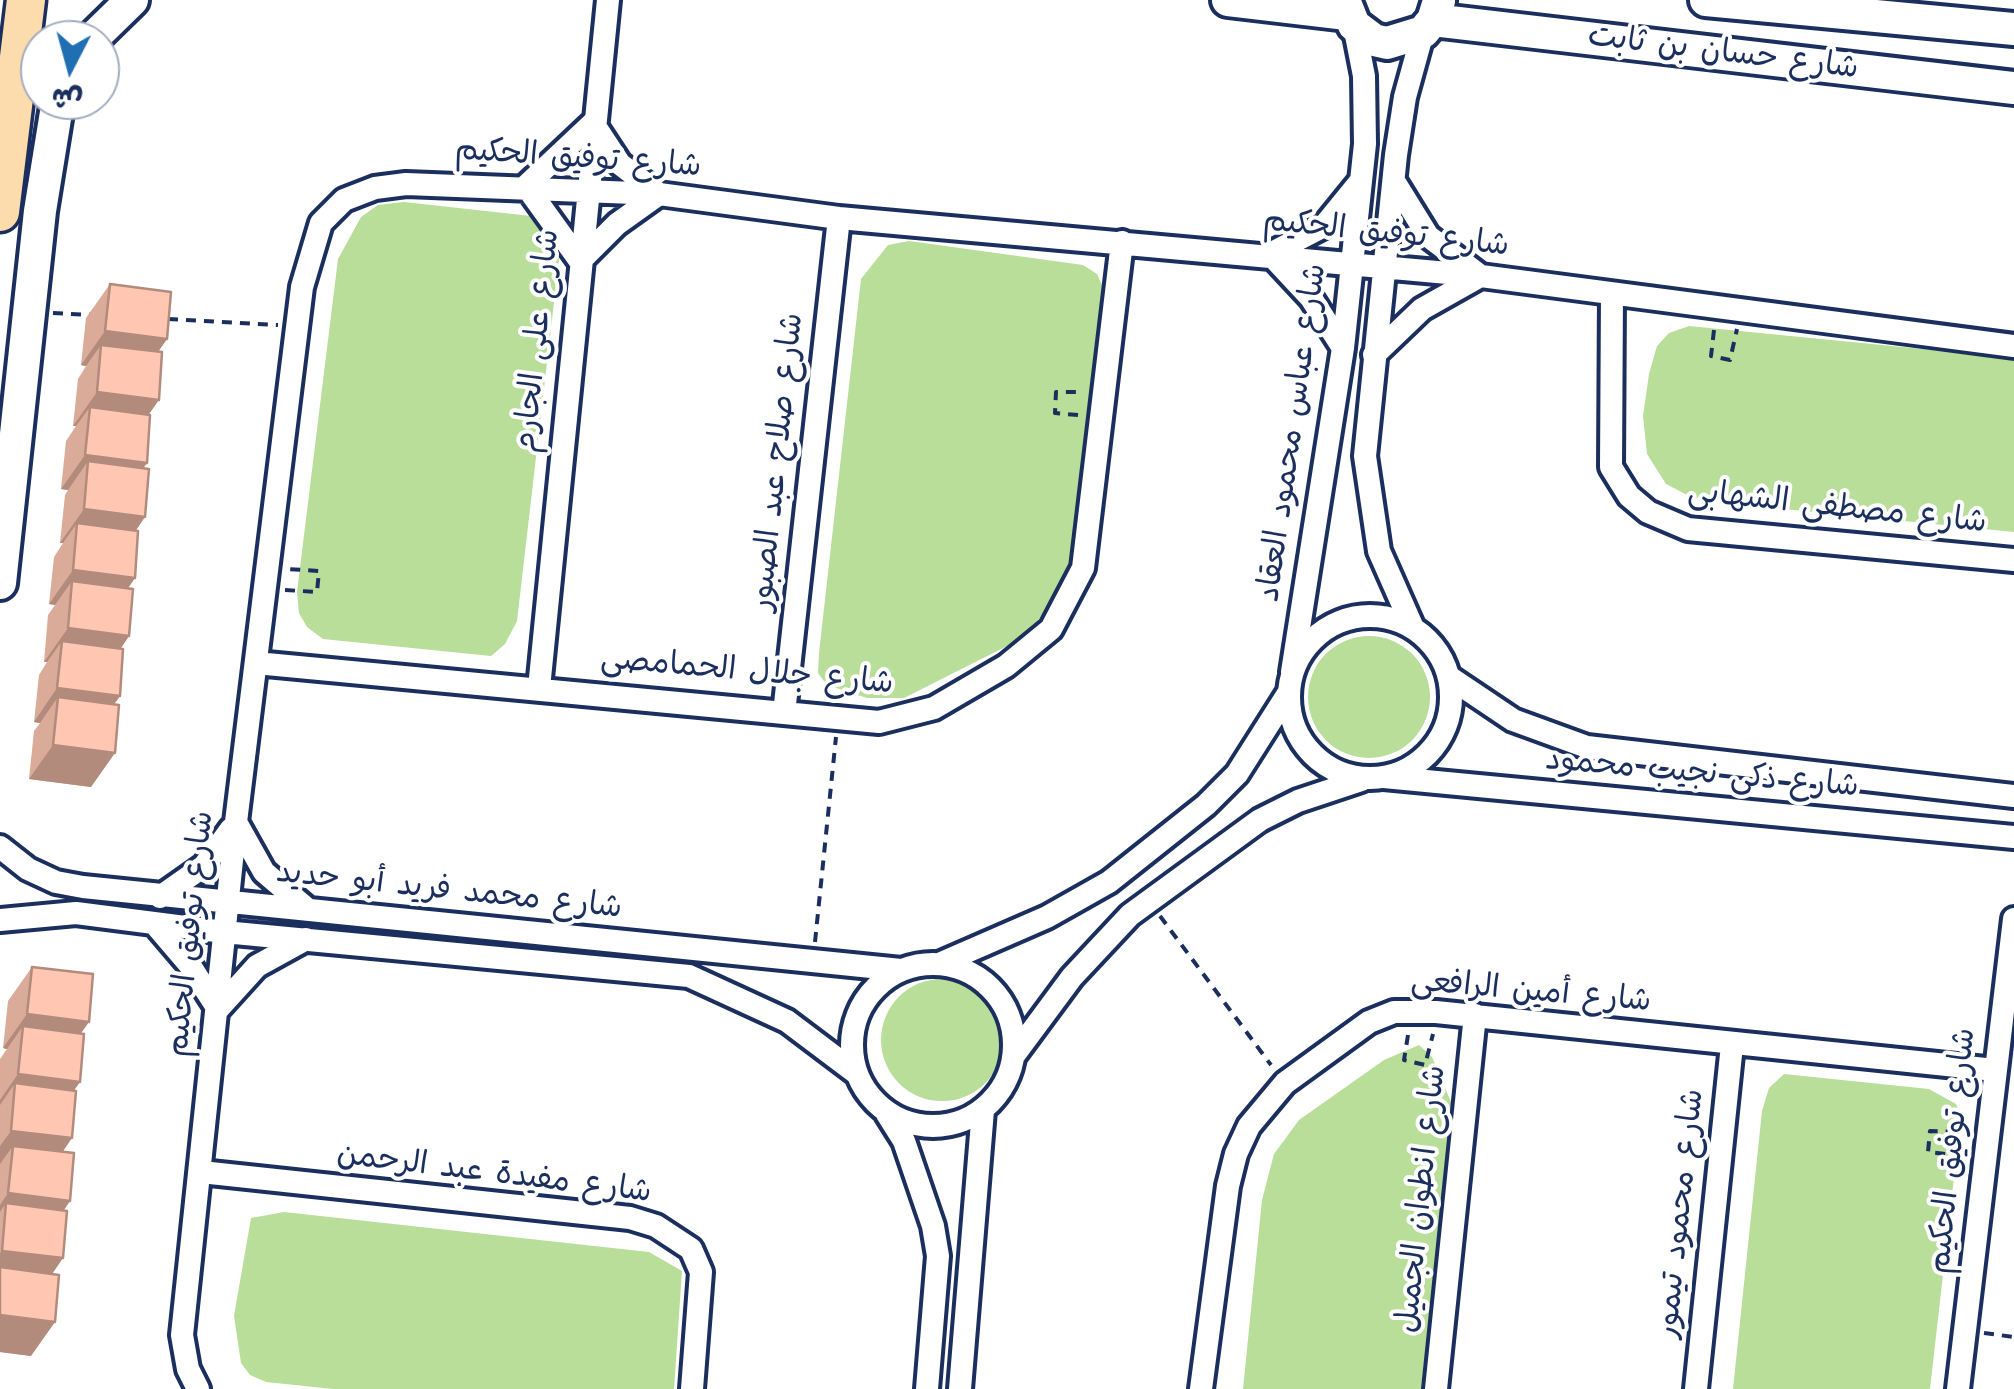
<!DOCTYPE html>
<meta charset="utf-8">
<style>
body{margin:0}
#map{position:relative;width:2014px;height:1389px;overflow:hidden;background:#fff;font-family:"Architects Daughter","Playpen Sans Arabic",sans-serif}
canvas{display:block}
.north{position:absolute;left:20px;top:20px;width:100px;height:100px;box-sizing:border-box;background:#fff;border:2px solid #a4acbf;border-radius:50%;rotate:186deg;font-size:28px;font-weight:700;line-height:40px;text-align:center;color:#1b2f5e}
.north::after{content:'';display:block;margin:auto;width:35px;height:45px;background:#1f6fb2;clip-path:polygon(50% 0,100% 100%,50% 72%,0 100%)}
</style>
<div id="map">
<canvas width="2014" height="1389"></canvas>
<div class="north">ش</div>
</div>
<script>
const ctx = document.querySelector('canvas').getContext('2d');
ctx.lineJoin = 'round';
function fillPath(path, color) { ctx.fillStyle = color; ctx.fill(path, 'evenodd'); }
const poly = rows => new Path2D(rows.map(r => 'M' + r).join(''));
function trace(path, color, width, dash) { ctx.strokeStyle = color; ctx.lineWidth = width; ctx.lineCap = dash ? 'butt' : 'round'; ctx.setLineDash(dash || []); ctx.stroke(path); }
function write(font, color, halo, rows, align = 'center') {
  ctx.font = font + ' "Architects Daughter","Playpen Sans Arabic",sans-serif'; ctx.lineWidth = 8; ctx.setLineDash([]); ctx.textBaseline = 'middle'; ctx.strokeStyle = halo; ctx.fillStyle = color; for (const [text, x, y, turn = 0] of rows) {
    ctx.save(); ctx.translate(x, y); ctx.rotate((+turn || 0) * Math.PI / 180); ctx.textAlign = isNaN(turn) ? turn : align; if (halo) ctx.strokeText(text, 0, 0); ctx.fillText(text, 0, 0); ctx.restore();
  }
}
fillPath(poly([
 [404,202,531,216,546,227,559,259,517,621,505,644,491,656,323,639,307,627,299,613,297,592,338,259,361,217,378,205],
 [909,241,1083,265,1097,274,1106,294,1075,554,1060,586,1037,622,1011,644,904,698,867,698,827,685,818,673,819,653,861,279,888,245],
 [1689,326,2014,358,2014,532,1744,505,1691,497,1666,484,1647,454,1643,416,1649,374,1657,346,1669,333],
 '1308 697a61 61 0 1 1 122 0a61 61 0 1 1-122 0Z',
 '881 1040a61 61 0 1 1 122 0a61 61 0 1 1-122 0Z',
 [1419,1045,1432,1057,1451,1102,1452,1120,1421,1389,1243,1389,1262,1200,1274,1154,1299,1120,1384,1060],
 [1784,1074,1929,1089,1956,1104,1961,1116,1930,1389,1733,1389,1762,1111,1769,1088],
 [284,1212,649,1252,682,1271,674,1389,333,1389,266,1382,250,1375,241,1363,234,1316,251,1218]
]), '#b8de99');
const street = poly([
 [593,123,620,164,659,194,617,224,580,261,526,186,593,123],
 [1394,181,1428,236,1478,274],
 [1612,294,1611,467,1629,496,1648,512,1688,529,2014,560],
 [1343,348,1311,298,1270,254,1324,226,1359,183],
 [1374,355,1422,309,1477,278],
 '1289 697a81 81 0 1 1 162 0a81 81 0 1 1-162 0Z',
 [1413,628,1379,551,1365,456,1396,155,1405,97,1423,32],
 [256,663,879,722,934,708,1006,666,1051,629,1083,568,1122,242],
 [1292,672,1343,348,1365,144,1364,76,1354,25],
 [1449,677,1513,720,1587,747,2014,796],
 [539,688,608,0],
 [784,713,839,218],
 [1384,777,2014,837],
 [236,822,264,872,305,907],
 [0,847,28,869,56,882,83,887,901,970],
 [160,897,204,866,231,829],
 [0,920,76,913,224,932,689,976,787,1021,856,1073],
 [154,923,189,964,218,1009,257,966,306,939],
 '852 1045a81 81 0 1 1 162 0a81 81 0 1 1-162 0Z',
 [939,964,1047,917,1109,882,1206,805,1237,774,1289,692],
 [1015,1054,1072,977,1130,915,1260,820,1298,801,1361,780],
 [887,1114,904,1141,933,1226,938,1256,927,1389],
 [201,1172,630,1218,656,1226,691,1249,701,1272,692,1389],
 [198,1389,188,1369,182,1335,236,822,302,287,321,223,344,200,375,188,406,184,659,194,839,218,1481,276,2014,346],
 [960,1389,983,1110],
 [1201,1389,1228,1186,1236,1154,1249,1126,1285,1083,1369,1022,1394,1012,1436,1012,1995,1070],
 [1436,1389,1475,1015],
 [1696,1389,1732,1045],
 [1958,1389,2014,919]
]);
const secondary = poly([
 [1228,0,1347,14],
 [1344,0,1354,25,1374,40,1387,43,1423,32,1433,20,1439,1],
 [1706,0,2014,29],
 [1433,20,2014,88],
 [91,40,132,0],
 [0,583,40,211,58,100]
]);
const primary = poly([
 [0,212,26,0]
]);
trace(street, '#1b2f5e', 30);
trace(secondary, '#1b2f5e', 40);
trace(primary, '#1b2f5e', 45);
trace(poly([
 [53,313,93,315],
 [168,319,278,325],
 [1714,330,1711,356,1730,360,1737,329],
 [1078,415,1055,413,1056,392,1081,392],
 [285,590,317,592,319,571,288,569],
 [1160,916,1271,1065],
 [815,942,836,737],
 [1408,1035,1404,1060,1425,1065,1433,1034],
 [1963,1156,1928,1152,1930,1131,1968,1132],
 [1984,1333,2014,1337]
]), '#1b2f5e', 4, [10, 8]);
trace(street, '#fff', 22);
trace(secondary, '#fff', 32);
trace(primary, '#fcdcac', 38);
fillPath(poly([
 [110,284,167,339,158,352,148,415,147,463,143,468,136,531,135,578,128,588,129,636,121,648,120,696,113,705,91,787,29,779,34,731,40,723,34,722,39,675,47,662,44,662,48,615,55,605,49,604,54,557,63,543,60,543,65,495,68,490,61,489,66,441,76,426,73,426,78,379,86,366,81,365,86,318],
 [32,967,81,1034,74,1091,63,1152,70,1201,64,1210,52,1274,31,1356,0,1352,0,1059,7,1049,3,1048,8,1001]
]), '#dbab99');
fillPath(poly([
 [105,331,167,339,143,373,101,345,86,366,81,365],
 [97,392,159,400,135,434,90,407,76,426,73,426],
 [85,455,147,463,123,497,88,461,68,490,61,489],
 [84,509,145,517,122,551,77,523,63,543,60,543],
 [73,570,135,578,111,612,72,581,55,605,49,604],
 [68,628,129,636,106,670,62,641,47,662,44,662],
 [57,688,120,696,96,730,58,697,40,723,34,722],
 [53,745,115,753,91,787,29,779],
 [27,1014,89,1022,65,1056,23,1026,7,1049,3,1048],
 [18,1074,80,1082,56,1116,15,1083,0,1105,0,1100],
 [11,1131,72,1138,49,1172,13,1146,0,1164,0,1146],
 [8,1193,70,1201,46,1235,6,1203,0,1212,0,1205],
 [2,1251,63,1258,40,1292,0,1287,0,1253],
 [0,1315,55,1322,31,1356,0,1352]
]), '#b28b7d');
const building = poly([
 [110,284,171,292,167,339,105,331,110,284],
 [101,345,162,352,159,400,97,392,101,345],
 [90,407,150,415,147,463,85,455,90,407],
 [88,461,149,469,145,517,84,509,88,461],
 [77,523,138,531,135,578,73,570,77,523],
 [72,581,133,589,129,636,68,628,72,581],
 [62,641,123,649,120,696,57,688,62,641],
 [58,697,119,705,115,753,53,745,58,697],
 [32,967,93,974,89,1022,27,1014,32,967],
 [23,1026,84,1034,80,1082,18,1074,23,1026],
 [15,1083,76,1091,72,1138,11,1131,15,1083],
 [13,1146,74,1153,70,1201,8,1193,13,1146],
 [6,1203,67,1211,63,1258,2,1251,6,1203],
 [0,1267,59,1275,55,1322,0,1315,0,1267]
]);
fillPath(building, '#ffc7b2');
trace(building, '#b28b7d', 2.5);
write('32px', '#1b2f5e', '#fff', [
 ["شارع حسان بن ثابت",1723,54,7],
 ["شارع توفيق الحكيم",578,160,4],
 ["شارع توفيق الحكيم",1386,235,6],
 ["شارع على الجارم",539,341,-84],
 ["شارع عباس محمود العقاد",1294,433,-82],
 ["شارع صلاح عبد الصبور",779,462,-84],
 ["شارع مصطفى الشهابى",1837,509,6],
 ["شارع جلال الحمامصى",747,673,5],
 ["شارع ذكى نجيب محمود",1702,775,5],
 ["شارع محمد فريد أبو حديد",449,892,6],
 ["شارع توفيق الحكيم",192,934,-84],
 ["شارع أمين الرافعى",1531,993,5],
 ["شارع توفيق الحكيم",1954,1151,-84],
 ["شارع مفيدة عبد الرحمن",494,1175,7],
 ["شارع انطوان الجميل",1423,1199,-84],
 ["شارع محمود تيمور",1682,1214,-84]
]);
</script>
